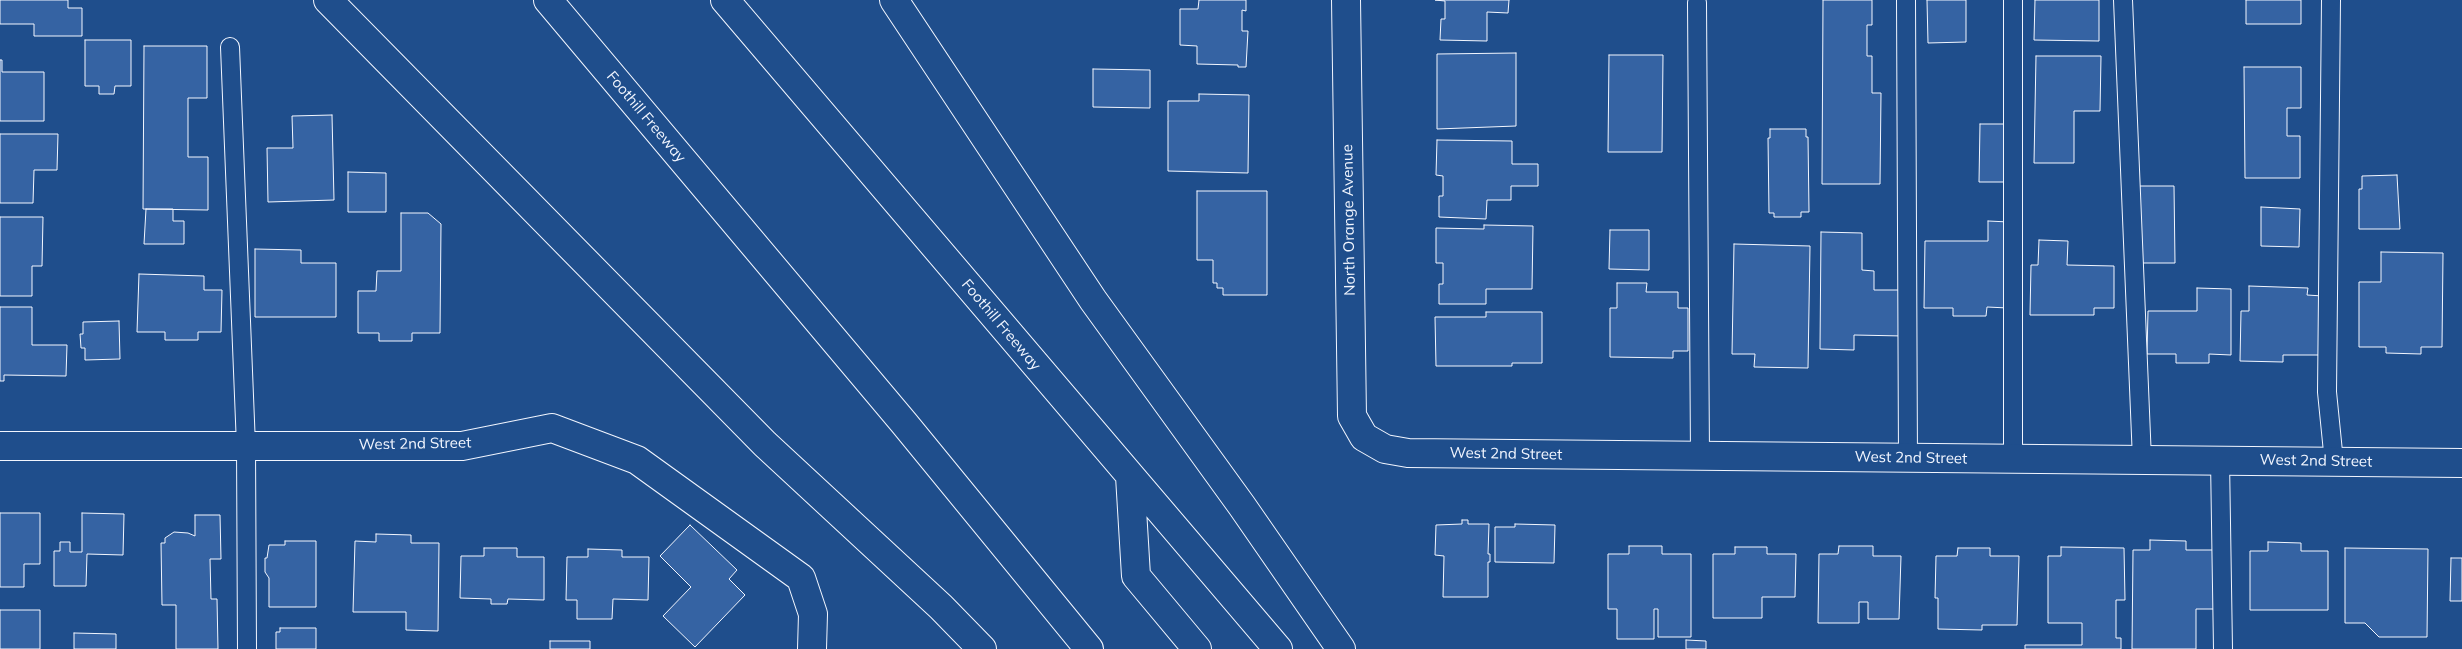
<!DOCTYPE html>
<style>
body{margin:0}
canvas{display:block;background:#1f4e8c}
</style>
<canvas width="2462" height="649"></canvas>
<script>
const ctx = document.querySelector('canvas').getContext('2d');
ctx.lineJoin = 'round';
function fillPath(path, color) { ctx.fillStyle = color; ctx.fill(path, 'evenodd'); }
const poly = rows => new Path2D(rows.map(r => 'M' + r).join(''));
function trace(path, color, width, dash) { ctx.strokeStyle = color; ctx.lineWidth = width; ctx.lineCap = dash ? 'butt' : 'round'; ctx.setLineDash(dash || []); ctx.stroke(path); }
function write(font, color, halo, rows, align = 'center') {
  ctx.font = font + ' Mulish,sans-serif'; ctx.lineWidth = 4; ctx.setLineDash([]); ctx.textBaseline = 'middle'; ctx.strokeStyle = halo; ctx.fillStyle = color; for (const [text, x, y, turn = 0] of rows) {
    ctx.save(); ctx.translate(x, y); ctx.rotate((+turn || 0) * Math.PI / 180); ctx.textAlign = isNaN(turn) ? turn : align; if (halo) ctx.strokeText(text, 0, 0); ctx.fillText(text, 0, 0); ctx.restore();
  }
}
const building = poly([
 [0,0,68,0,68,8,82,8,82,36,34,36,34,24,0,24,0,0],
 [1199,0,1246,0,1246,11,1242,10,1242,31,1248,31,1246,67,1238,67,1238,65,1197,64,1197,46,1180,45,1180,9,1198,9,1199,0],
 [1509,0,1508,13,1487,12,1487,41,1440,40,1441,19,1445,19,1445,1,1435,0,1509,0],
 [1823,0,1872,0,1872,25,1867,25,1867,56,1872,56,1872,93,1881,93,1880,184,1822,184,1823,0],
 [1927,0,1966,0,1966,42,1928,43,1927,0],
 [2035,0,2099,0,2099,41,2034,40,2035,0],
 [2246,0,2301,0,2301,24,2246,24,2246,0],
 [85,40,131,40,131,86,115,86,114,94,99,94,99,86,85,86,85,40],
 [144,46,207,46,207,98,188,98,188,157,208,157,208,210,143,209,144,46],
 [1516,53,1516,126,1437,129,1437,54,1516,53],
 [1609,55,1663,55,1662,152,1608,152,1609,55],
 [2036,56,2101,56,2100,111,2074,111,2074,163,2034,163,2036,56],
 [0,60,2,60,2,72,44,72,44,121,0,121,0,60],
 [2244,67,2301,67,2301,108,2287,108,2287,136,2300,136,2300,178,2245,178,2244,67],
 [1093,69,1150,70,1150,108,1093,107,1093,69],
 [1199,94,1249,95,1248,173,1168,171,1168,101,1199,101,1199,94],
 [332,115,334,200,268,202,267,148,293,148,292,116,332,115],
 [1980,124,2007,124,2006,182,1979,182,1980,124],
 [1770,129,1806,129,1806,137,1808,137,1809,212,1801,212,1801,217,1774,217,1774,213,1769,213,1768,138,1770,138,1770,129],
 [0,134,58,134,57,170,34,170,33,203,0,203,0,134],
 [1437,140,1512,141,1512,164,1538,164,1538,186,1511,186,1511,200,1487,200,1486,219,1439,217,1439,196,1443,196,1443,176,1436,175,1437,140],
 [348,172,386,173,386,212,348,212,348,172],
 [2397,175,2400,229,2359,229,2359,189,2362,189,2362,176,2397,175],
 [2135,186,2174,186,2175,263,2135,263,2135,186],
 [1197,191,1267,191,1267,295,1223,295,1223,288,1217,288,1217,283,1213,283,1213,260,1197,260,1197,191],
 [2261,207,2300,209,2299,247,2261,246,2261,207],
 [146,209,173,209,173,221,184,221,184,244,144,244,146,209],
 [401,213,428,213,441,224,440,333,412,333,412,341,379,341,379,333,358,333,358,291,376,291,377,271,401,271,401,213],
 [0,217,43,217,42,266,32,266,32,296,0,296,0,217],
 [1988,221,2009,222,2008,308,1987,307,1986,316,1953,316,1953,308,1924,308,1925,241,1988,241,1988,221],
 [1484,225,1533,226,1532,289,1486,289,1486,304,1439,304,1439,284,1443,284,1443,263,1436,263,1436,228,1484,229,1484,225],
 [1610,230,1649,230,1649,270,1609,269,1610,230],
 [1821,232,1862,233,1862,270,1874,271,1874,290,1901,290,1903,336,1854,335,1854,350,1820,349,1821,232],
 [2039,240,2068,241,2067,265,2114,266,2114,308,2094,308,2094,315,2030,315,2031,265,2038,265,2039,240],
 [1734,244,1810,246,1808,368,1754,367,1755,354,1732,354,1734,244],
 [255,249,301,250,301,263,336,263,336,317,255,317,255,249],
 [2381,252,2443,253,2442,347,2421,347,2421,354,2386,353,2386,347,2359,347,2359,282,2381,282,2381,252],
 [139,274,204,276,204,290,222,290,221,332,198,332,198,340,165,340,165,332,137,332,139,274],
 [1617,283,1647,283,1646,292,1678,292,1678,308,1688,308,1688,351,1673,351,1673,358,1610,357,1610,308,1617,308,1617,283],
 [2249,286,2308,288,2307,295,2323,296,2322,355,2283,355,2283,362,2240,361,2241,311,2249,311,2249,286],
 [2197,288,2231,289,2231,355,2209,354,2209,363,2176,363,2176,354,2147,354,2148,311,2197,311,2197,288],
 [0,307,32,307,32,345,67,345,66,376,4,375,4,381,0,381,0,307],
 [1486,312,1542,312,1542,363,1512,363,1512,366,1436,366,1435,317,1486,317,1486,312],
 [119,321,120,359,85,360,85,348,81,348,80,334,83,334,83,322,119,321],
 [0,513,40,513,40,564,24,564,24,587,0,587,0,513],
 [82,513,124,514,123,555,87,554,86,586,54,586,54,551,60,551,60,542,70,542,70,552,82,552,82,513],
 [195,515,220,515,221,559,210,559,211,599,217,599,218,649,176,649,176,605,162,605,161,543,165,543,165,538,174,532,188,533,195,536,195,515],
 [1462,520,1468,520,1468,524,1489,524,1488,554,1490,554,1490,562,1488,562,1488,597,1443,597,1444,556,1435,555,1436,525,1462,524,1462,520],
 [1515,524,1555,525,1554,563,1495,562,1495,527,1515,527,1515,524],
 [690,525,737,570,729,579,745,595,695,647,663,616,691,587,660,556,690,525],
 [376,534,411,535,411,543,439,543,438,631,406,630,406,612,353,612,355,541,376,542,376,534],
 [2150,540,2186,541,2186,550,2217,550,2217,609,2196,609,2196,649,2132,649,2133,550,2150,550,2150,540],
 [285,541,316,541,316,607,269,607,269,578,265,572,265,558,267,558,269,545,285,545,285,541],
 [2268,542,2301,543,2301,551,2328,551,2328,610,2250,610,2250,551,2268,551,2268,542],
 [1629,546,1662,546,1662,554,1691,554,1691,637,1658,637,1658,609,1654,609,1654,639,1617,639,1617,609,1608,609,1608,554,1629,554,1629,546],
 [1839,546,1873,546,1873,556,1901,556,1899,619,1868,619,1868,602,1859,602,1859,623,1818,623,1819,554,1838,554,1839,546],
 [1735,547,1767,547,1767,554,1796,554,1795,597,1762,597,1762,618,1713,618,1713,554,1735,554,1735,547],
 [2061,547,2124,548,2125,600,2116,600,2116,638,2121,638,2121,649,2025,649,2025,645,2082,645,2082,623,2048,623,2048,556,2061,556,2061,547],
 [484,548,517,548,517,557,544,557,544,600,508,599,507,604,491,604,491,599,460,598,461,556,484,556,484,548],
 [1958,548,1990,548,1990,556,2019,556,2017,625,1982,625,1982,630,1938,629,1938,598,1935,598,1936,556,1957,556,1958,548],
 [2345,548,2428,549,2427,637,2379,637,2365,623,2345,623,2345,548],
 [588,549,622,550,622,557,649,557,648,600,613,599,612,619,577,619,577,600,566,600,567,557,588,557,588,549],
 [2451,558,2462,558,2462,601,2450,601,2451,558],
 [0,610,40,610,40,649,0,649,0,610],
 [280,628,316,628,316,649,276,649,276,632,280,632,280,628],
 [74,633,116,634,116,649,74,649,74,633],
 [1686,640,1706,641,1706,649,1686,649,1686,640],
 [550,641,590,641,590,649,550,649,550,641]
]);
fillPath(building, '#3563a3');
trace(building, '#f2f6ff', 1);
const service = poly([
 [1906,0,1908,458],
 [2013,0,2013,459],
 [2123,0,2142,460],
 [2331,0,2327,392,2334,462],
 [1697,3,1700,456],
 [230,47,246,446,247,649],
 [2220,460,2223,649]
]);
const minor = poly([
 [1346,0,1352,416,1364,437,1385,449,1408,453,2462,463],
 [0,446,462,446,552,428,637,460,801,578,813,614,812,649]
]);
const motorway = poly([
 [328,0,765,444,941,607,982,649],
 [548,0,904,423,1089,649],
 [725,0,1278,649],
 [894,0,1093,300,1242,506,1341,649],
 [1130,476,1136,576,1197,649]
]);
trace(service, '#f2f6ff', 20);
trace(minor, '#f2f6ff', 30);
trace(motorway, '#f2f6ff', 30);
trace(service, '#1f4e8c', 18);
trace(minor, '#1f4e8c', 28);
trace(motorway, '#1f4e8c', 28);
write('15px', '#f2f6ff', '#1f4e8c', [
 ["Foothill Freeway",646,117,50],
 ["North Orange Avenue",1349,220,-91],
 ["Foothill Freeway",1001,325,50],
 ["West 2nd Street",415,444,-1],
 ["West 2nd Street",1506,454,1],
 ["West 2nd Street",1911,458,1],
 ["West 2nd Street",2316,461,1]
]);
</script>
